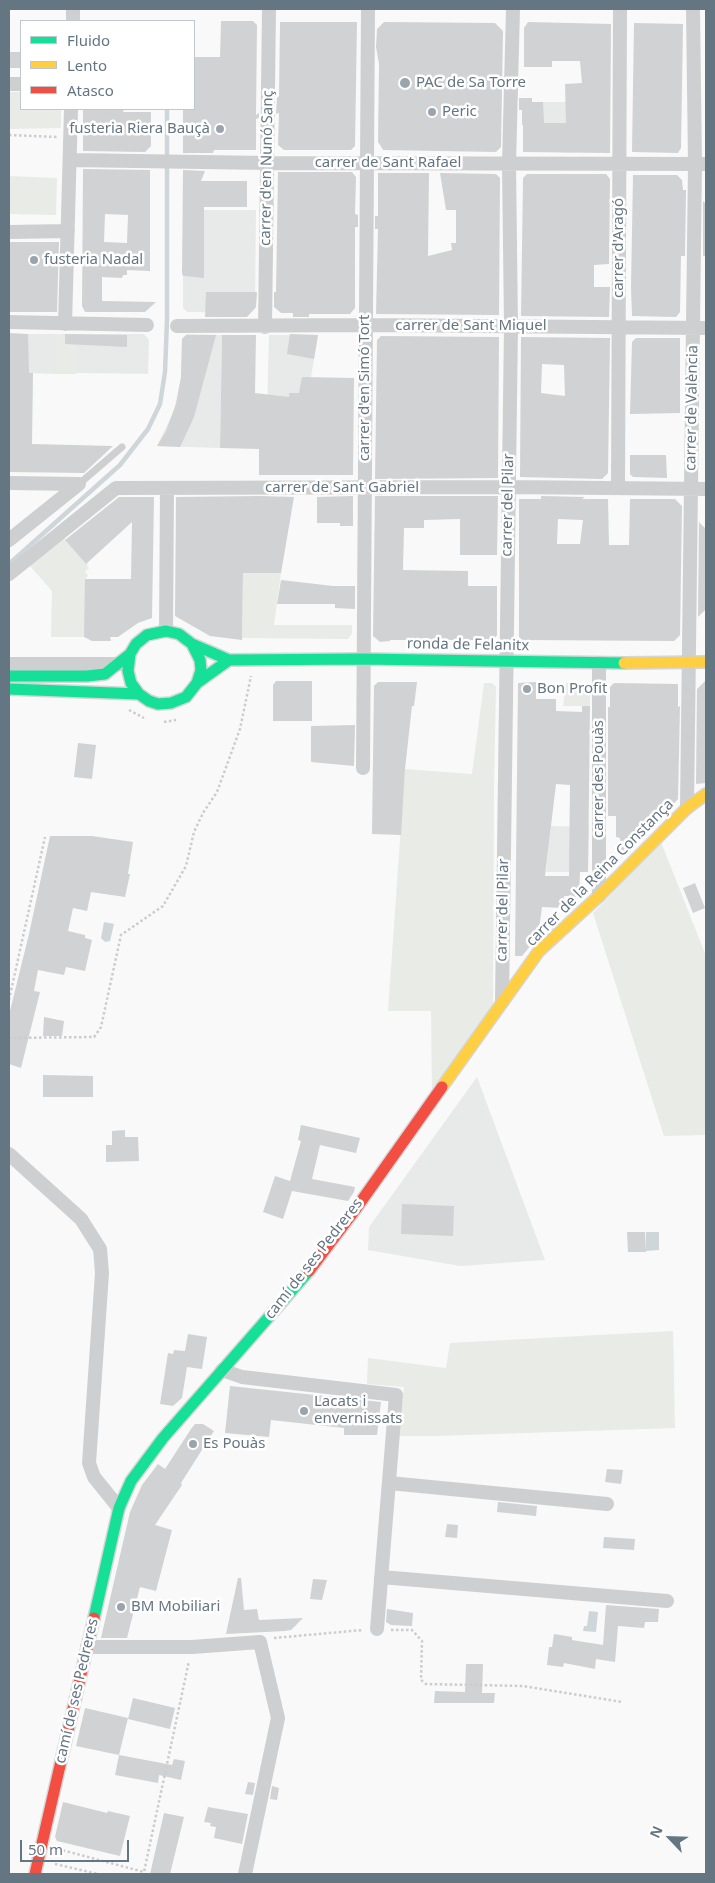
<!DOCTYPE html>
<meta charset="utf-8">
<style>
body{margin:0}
#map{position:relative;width:715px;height:1883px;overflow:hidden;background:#f9f9f9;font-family:"Noto Sans",sans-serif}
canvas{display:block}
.frame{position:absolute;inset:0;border:10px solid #657683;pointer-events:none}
.legend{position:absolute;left:20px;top:20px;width:175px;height:90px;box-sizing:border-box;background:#fff;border:1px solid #c1c8cd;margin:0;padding:6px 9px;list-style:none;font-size:15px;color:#657683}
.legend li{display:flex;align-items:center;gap:10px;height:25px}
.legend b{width:25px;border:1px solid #c1c8cd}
.north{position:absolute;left:645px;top:1813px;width:50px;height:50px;-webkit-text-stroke:4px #fff;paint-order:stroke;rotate:294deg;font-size:14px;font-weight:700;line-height:20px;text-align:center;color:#657683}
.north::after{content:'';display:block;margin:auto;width:18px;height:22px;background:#657683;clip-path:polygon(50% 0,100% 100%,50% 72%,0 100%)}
.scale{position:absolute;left:20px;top:1840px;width:109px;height:22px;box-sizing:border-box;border:2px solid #657683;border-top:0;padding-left:6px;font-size:15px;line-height:18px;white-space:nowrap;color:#657683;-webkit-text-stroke:4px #fff;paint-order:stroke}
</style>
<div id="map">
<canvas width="715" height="1883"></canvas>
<div class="frame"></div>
<ul class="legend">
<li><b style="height:6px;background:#16e098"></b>Fluido</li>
<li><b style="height:6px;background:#ffcf43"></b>Lento</li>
<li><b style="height:6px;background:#f24e42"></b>Atasco</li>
</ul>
<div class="north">N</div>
<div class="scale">50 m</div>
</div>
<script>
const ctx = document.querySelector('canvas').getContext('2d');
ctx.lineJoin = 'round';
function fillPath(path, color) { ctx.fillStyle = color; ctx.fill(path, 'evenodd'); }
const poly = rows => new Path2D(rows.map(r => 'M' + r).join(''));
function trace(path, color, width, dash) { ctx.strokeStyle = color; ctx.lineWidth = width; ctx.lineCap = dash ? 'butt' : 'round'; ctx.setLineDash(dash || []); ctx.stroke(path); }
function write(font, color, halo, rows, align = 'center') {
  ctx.font = font + ' "Noto Sans",sans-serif'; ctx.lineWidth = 5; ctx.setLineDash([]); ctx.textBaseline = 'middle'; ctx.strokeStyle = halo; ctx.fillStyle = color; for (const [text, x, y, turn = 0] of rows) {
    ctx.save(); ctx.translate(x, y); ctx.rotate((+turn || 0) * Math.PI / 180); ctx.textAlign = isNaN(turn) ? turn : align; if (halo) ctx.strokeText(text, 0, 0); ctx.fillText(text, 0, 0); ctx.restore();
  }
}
fillPath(poly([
 [523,102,576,102,575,153,557,152,523,126],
 [204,210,256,210,255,309,250,313,187,312,183,308,183,276,193,277,204,273],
 [28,334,56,334,56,374,28,373],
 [76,334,144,334,149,340,148,374,76,373],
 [187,334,222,335,220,448,157,446,174,411,181,377,182,339],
 [269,335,318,335,311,377,310,377,309,396,267,413],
 [551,826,589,827,588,872,546,872],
 [477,1077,545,1260,460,1266,368,1250,369,1227]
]), '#e8e9e9');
fillPath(poly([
 [9,92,21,92,21,109,61,109,61,128,9,129],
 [10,176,57,178,56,215,9,214],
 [56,334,76,334,76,374,56,374],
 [63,537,85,563,89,564,87,565,89,569,85,571,88,576,85,579,85,637,51,637,52,591,30,566],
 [243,573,281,573,274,625,352,625,352,634,348,639,242,638],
 [484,683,492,683,496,687,494,786,493,1012,432,1095,431,1011,388,1011,405,769,472,774],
 [566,683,586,683,590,687,590,706,563,706],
 [661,842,706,956,706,1135,664,1136,593,913],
 [673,1331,675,1428,437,1436,399,1436,404,1387,367,1384,368,1358,446,1368,450,1343]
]), '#e8ebe6');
fillPath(poly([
 [104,922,114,924,110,941,105,942,101,938],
 [646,1232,659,1232,659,1250,646,1251],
 [589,1611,598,1612,596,1632,583,1631,584,1626,587,1626]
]), '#ced6d9');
trace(poly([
 [9,564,120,465,148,429,160,404,165,372,167,320,167,109]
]), '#ced6d9', 4.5);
fillPath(poly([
 [221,21,253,21,257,25,256,115,259,113,259,118,256,119,256,150,214,150,213,153,183,153,183,109,194,109,194,57,220,57],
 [280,22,357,22,355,146,351,150,284,150,278,145,279,113,276,114,277,98,279,96],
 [384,22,495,23,503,31,501,147,496,152,383,150,382,148,378,142,379,64,376,47,377,29],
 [528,22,611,24,610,153,523,152,523,124,522,126,522,110,519,110,519,98,532,98,532,102,543,102,544,123,566,123,565,84,582,83,580,61,552,61,552,67,524,67,524,28],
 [634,23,683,24,681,148,678,153,632,152],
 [9,52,21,52,21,68,9,68],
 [83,109,124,109,123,112,151,112,151,146,145,152,83,151],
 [83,169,150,170,150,271,127,270,127,275,123,275,122,278,102,277,102,301,156,302,145,312,85,312,82,306],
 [105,214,128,215,127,243,104,242],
 [183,170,205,171,201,181,247,181,247,207,204,207,204,278,183,276,182,273],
 [278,172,352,172,356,177,355,214,358,215,358,227,355,227,355,308,350,314,309,314,309,317,293,317,293,313,281,313,274,307,274,292,276,292],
 [378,173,429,173,428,256,452,250,451,243,456,243,456,210,446,210,440,173,496,174,500,178,499,315,376,314,378,229,375,229,375,216,378,216],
 [527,174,606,174,610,179,609,264,594,265,594,287,610,287,609,317,521,316,523,178],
 [633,175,677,175,682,180,683,190,686,190,685,256,681,256,680,312,676,317,632,316,631,287],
 [703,201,706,204,706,256,703,256],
 [9,242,59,242,57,312,9,312],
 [206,292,257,292,256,307,247,317,205,317],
 [9,333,28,334,29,373,33,373,32,444,113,446,84,473,9,472],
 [65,334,127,335,127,347,65,344],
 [290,334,318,335,314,359,287,354],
 [186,335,216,335,194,417,180,447,157,446,166,431,176,404,181,377,182,339],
 [222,335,256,335,255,393,289,397,289,393,299,393,302,377,354,378,353,475,259,475,259,449,220,448],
 [381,336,499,337,498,478,375,479,377,340],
 [521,337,610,338,608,473,602,479,520,477],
 [542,364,564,365,565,396,541,393],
 [636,338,680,338,680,413,630,414,632,342],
 [630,455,666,455,667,478,633,477,630,474],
 [259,496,294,497,281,573,243,573,242,640,210,636,175,616,176,497],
 [353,496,353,526,340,526,340,523,317,523,317,497],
 [375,496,498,496,497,555,460,555,460,519,424,520,424,528,404,528,403,570,468,571,468,586,497,586,497,635,494,640,437,640,438,642,414,642,415,640,390,640,390,641,380,642,373,636],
 [541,496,585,497,582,499,608,499,609,545,629,545,630,499,675,499,682,506,680,635,674,641,522,640,519,637,519,499,541,499],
 [558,519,583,520,580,544,557,544],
 [119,497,154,497,152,618,138,623,118,637,110,637,111,641,92,641,84,637,85,579,131,579,132,522,86,564,65,540],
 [699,522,706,529,706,609,698,617],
 [281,580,333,586,355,586,355,609,335,608,335,604,277,604],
 [706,680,706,783,696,784,697,689],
 [276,681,312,681,312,721,273,721,273,685],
 [378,682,417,682,414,706,412,706,405,769,401,835,372,834,374,686],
 [536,682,536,699,556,699,556,711,582,712,582,706,590,706,588,872,580,872,579,897,564,896,563,908,542,907,538,937,522,956,515,956,518,683],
 [556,784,570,785,569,876,545,876],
 [614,683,678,684,678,707,680,706,678,799,651,828,637,827,635,844,621,858,620,838,616,837,616,816,608,816,608,707,610,707,610,687],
 [355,725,354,766,311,762,311,726],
 [78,743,96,745,92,779,74,777],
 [50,836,92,836,133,842,128,874,130,874,125,897,91,892,87,911,73,908,68,931,85,935,85,938,92,940,85,971,66,967,64,975,38,970,34,991,40,992,21,1068,9,1064,9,1015,29,934],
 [695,883,705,908,693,913,683,888],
 [44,1017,64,1021,62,1036,43,1036],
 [43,1075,93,1076,93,1097,43,1097],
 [301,1125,360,1138,356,1153,320,1145,312,1179,355,1187,354,1192,348,1201,292,1191,283,1219,263,1212,275,1176,290,1181,301,1141,298,1140],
 [125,1130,125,1137,138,1137,139,1161,106,1162,106,1145,112,1145,112,1131],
 [402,1204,454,1206,453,1236,401,1234],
 [627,1232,645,1232,646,1252,628,1252],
 [188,1334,207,1337,202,1369,187,1367,182,1398,173,1406,160,1404,168,1353,173,1354,174,1350,185,1351],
 [230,1386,381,1402,377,1435,344,1435,344,1428,271,1420,269,1437,225,1433],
 [195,1424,203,1424,214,1431,181,1483,182,1485,155,1525,172,1530,156,1591,140,1587,127,1638,101,1638,130,1512,142,1485,158,1464,165,1469,191,1429],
 [607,1469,623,1470,621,1484,605,1482],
 [498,1502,537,1506,536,1516,497,1512],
 [447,1524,458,1525,457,1538,445,1537],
 [604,1537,635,1539,634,1550,603,1548],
 [238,1578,241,1578,244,1610,257,1609,259,1620,303,1618,291,1630,285,1631,226,1634],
 [313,1579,327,1580,322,1600,310,1599],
 [606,1605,659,1609,658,1622,645,1622,644,1628,618,1626,615,1662,596,1659,595,1669,564,1663,563,1667,547,1665,549,1647,552,1647,554,1634,572,1637,572,1640,603,1645],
 [387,1609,413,1613,412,1626,391,1625,386,1622],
 [466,1664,483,1664,482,1693,495,1693,494,1703,434,1703,435,1691,465,1692],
 [133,1698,175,1708,170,1729,128,1719],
 [85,1708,128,1718,119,1755,76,1746],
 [119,1755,172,1765,174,1759,185,1761,181,1780,159,1775,158,1783,115,1775],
 [248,1782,255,1783,253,1795,245,1794],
 [272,1786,279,1788,277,1800,270,1799],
 [63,1802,107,1813,108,1811,130,1816,120,1856,57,1841,55,1837],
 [208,1807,248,1814,242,1844,214,1838,216,1827,210,1826,211,1823,204,1822],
 [164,1813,184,1817,170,1874,150,1874]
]), '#d0d2d3');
const fast = poly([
 [192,644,229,660,363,659,624,663],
 [130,654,128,671,131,683,139,694,149,701,158,704,171,703,186,697,197,683,229,660],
 [9,676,87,676,105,674,130,654,136,644,147,635,166,631,179,634,192,644,200,660,201,670,197,683],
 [9,689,139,694],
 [94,1618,119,1508,131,1481,163,1438,309,1271]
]);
const slow = poly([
 [624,663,706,662],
 [442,1087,539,951,599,896,687,808,706,794]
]);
const jam = poly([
 [309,1271,355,1210,442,1087],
 [35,1874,94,1618]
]);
trace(fast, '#d5d6d7', 14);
trace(slow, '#d5d6d7', 14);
trace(jam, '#d5d6d7', 14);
trace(poly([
 [9,135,57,137],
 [129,710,144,718],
 [164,722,176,720],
 [9,1000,45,837],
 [9,1038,94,1037,101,1027,121,935,163,906,186,866,194,832,203,813,217,792,240,729,251,676],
 [391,1630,412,1630,422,1641,421,1680,426,1684,523,1686,622,1702],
 [274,1638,363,1630],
 [58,1849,144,1872,189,1661],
 [55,1864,98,1874]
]), '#cbcccd', 2.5, [2.5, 2.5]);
trace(poly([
 [79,484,122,447]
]), '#cecfd0', 7);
trace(poly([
 [73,21,73,9],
 [9,84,21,84],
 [70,160,267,163,706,164],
 [9,232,68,231],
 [9,322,147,325],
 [65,324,71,109],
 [177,326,366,325,706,328],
 [265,327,269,9],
 [9,483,79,484,9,540],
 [618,488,620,9],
 [9,574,116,488,508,487,706,489],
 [166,631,167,488],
 [599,663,599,896],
 [9,664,119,664],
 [363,768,368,9],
 [687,808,695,164,693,9],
 [502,1002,511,326,509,164,513,9],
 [9,1154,81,1219,100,1249,102,1273,89,1463,94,1477,119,1508],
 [222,1370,242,1377,396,1395,377,1629],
 [389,1483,607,1504],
 [381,1577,667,1601],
 [87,1647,192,1647,260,1642,278,1718,245,1874]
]), '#cecfd0', 14);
trace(fast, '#16e098', 11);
trace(slow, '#ffcf43', 11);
trace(jam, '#f24e42', 11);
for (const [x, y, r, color] of [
 [405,83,6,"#99a4ac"],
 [432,112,5,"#99a4ac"],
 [220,129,5,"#99a4ac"],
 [34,260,5,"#99a4ac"],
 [527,689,5,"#99a4ac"],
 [304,1411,5,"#99a4ac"],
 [193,1444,5,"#99a4ac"],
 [121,1607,5,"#99a4ac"]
]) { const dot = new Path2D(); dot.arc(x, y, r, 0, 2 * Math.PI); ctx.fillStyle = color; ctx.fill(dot); trace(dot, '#fff', 2); }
write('15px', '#657683', '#fff', [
 ["PAC de Sa Torre",416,83],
 ["Peric",442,112],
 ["fusteria Riera Bauçà",210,129,"right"],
 ["fusteria Nadal",44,260],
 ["Bon Profit",537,689],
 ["Lacats i",314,1402],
 ["envernissats",314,1419],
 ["Es Pouàs",203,1444],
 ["BM Mobiliari",131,1607]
], 'left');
write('15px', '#657683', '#fff', [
 ["carrer de Sant Rafael",388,163],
 ["carrer d'en Nunó Sanç",267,168,-89],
 ["carrer d'Aragó",619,248,-90],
 ["carrer de Sant Miquel",471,326],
 ["carrer d'en Simó Tort",365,388,-90],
 ["carrer de València",692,408,-89],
 ["carrer de Sant Gabriel",342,488],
 ["carrer del Pilar",508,505,-89],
 ["ronda de Felanitx",468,645,1],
 ["carrer des Pouàs",599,779,-90],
 ["carrer de la Reina Constança",600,873,-45],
 ["carrer del Pilar",503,910,-89],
 ["camí de ses Pedreres",314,1259,-52],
 ["camí de ses Pedreres",77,1691,-77]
]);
</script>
